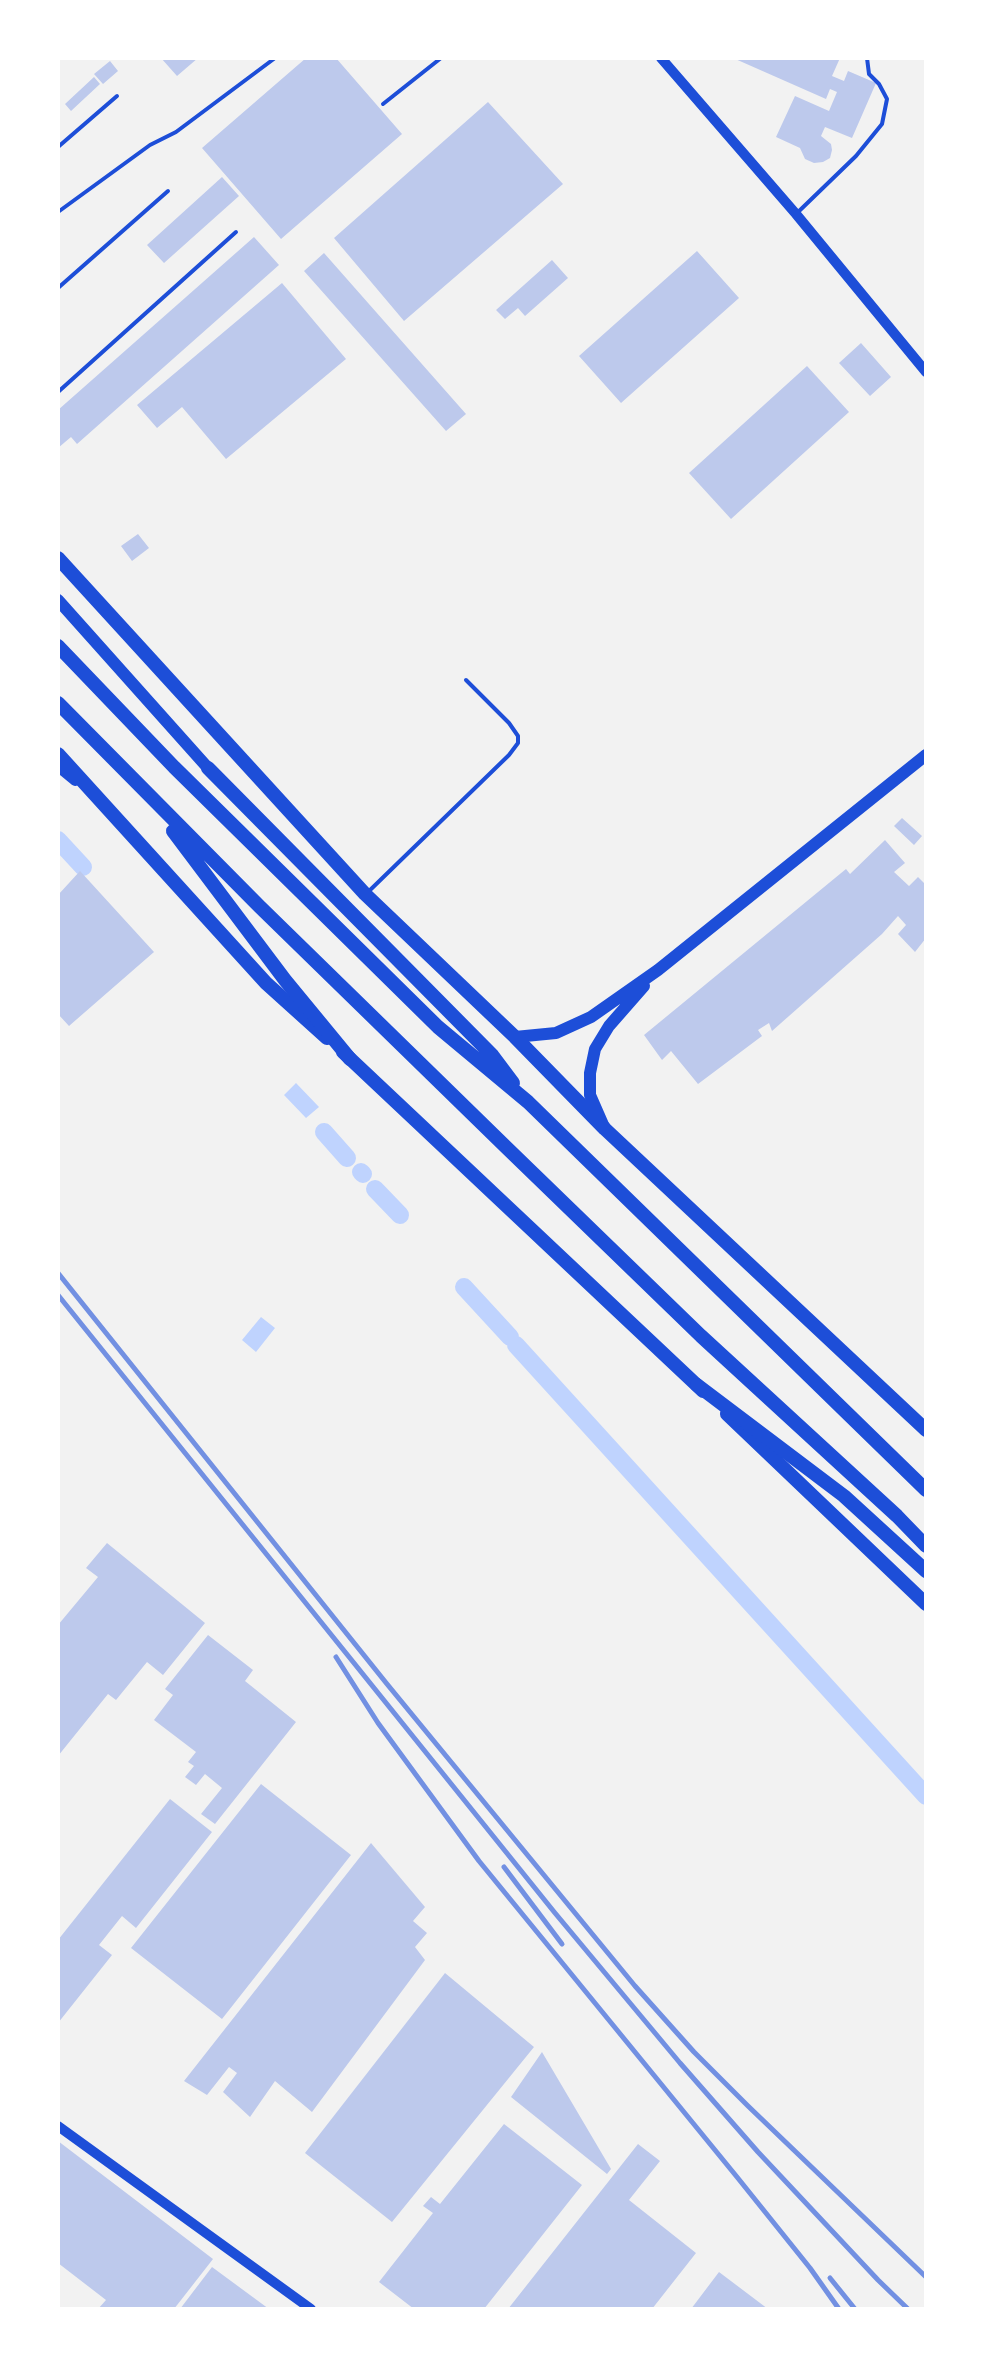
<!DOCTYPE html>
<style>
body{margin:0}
#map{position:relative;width:984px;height:2367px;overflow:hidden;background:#f2f2f2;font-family:Cabin,sans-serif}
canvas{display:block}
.frame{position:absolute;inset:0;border:60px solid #fff;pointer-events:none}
</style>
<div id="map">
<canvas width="984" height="2367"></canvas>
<div class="frame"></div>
</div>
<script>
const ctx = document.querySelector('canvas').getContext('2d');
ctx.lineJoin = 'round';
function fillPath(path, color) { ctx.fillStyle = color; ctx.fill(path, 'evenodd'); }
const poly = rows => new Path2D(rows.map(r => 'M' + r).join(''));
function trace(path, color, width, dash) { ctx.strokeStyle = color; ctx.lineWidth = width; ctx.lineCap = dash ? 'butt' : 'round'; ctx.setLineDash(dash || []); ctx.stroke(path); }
fillPath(poly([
 [296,1083,319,1107,306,1118,284,1095],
 [261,1317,275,1328,256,1352,242,1340]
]), '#bfd3fe');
trace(poly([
 [58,840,83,867],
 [324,1132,347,1158],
 [361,1172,363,1174],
 [375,1189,400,1215],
 [464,1287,510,1337],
 [516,1345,926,1796]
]), '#bfd3fe', 18);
fillPath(poly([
 [161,58,198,58,177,76],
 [306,58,336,58,402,134,281,239,202,148],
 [733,58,840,58,832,76,844,81,848,71,876,83,852,138,825,127,821,136,831,144,832,150,830,158,823,162,814,163,805,159,800,148,776,137,795,96,829,111,837,92,830,89,826,99],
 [110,61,118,71,103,84,94,74],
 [94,77,100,84,71,111,65,104],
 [488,102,563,184,404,321,334,238],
 [222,177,239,196,164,263,147,245],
 [254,237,279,265,77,444,71,437,58,448,58,410],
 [697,251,739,298,621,403,579,356],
 [324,253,466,414,446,431,304,271],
 [552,260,568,278,525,316,518,308,505,319,496,310],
 [282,283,346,359,226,459,182,407,157,428,137,405],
 [861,343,891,377,870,396,839,363],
 [807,366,849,412,731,519,689,473],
 [138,534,149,548,132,561,121,546],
 [902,818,922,836,914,845,894,826],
 [885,840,905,863,894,872,909,886,918,877,926,885,926,938,915,952,898,934,906,925,898,916,882,934,772,1031,769,1023,758,1030,762,1036,698,1084,671,1051,662,1060,644,1035,846,869,850,874],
 [80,871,154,952,69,1026,58,1014,58,895],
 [107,1543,205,1623,163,1675,147,1662,116,1700,108,1694,58,1756,58,1625,98,1577,86,1568],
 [208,1635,253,1670,245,1681,296,1722,215,1824,201,1814,222,1788,205,1774,196,1785,185,1777,194,1766,188,1762,196,1752,154,1720,173,1695,165,1689],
 [261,1784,351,1855,222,2019,131,1948],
 [170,1799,212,1832,136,1928,122,1916,99,1945,112,1955,58,2023,58,1940],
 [371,1843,425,1907,413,1921,427,1933,415,1947,425,1960,312,2112,275,2081,250,2117,223,2092,237,2073,229,2067,207,2095,184,2081],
 [445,1973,534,2047,392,2222,305,2153],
 [542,2052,611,2169,607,2174,511,2097],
 [504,2124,582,2185,484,2309,414,2309,379,2282,433,2213,423,2206,431,2197,440,2204],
 [58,2141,213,2259,174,2309,98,2309,106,2300,58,2263],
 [638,2144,660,2161,629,2200,696,2253,652,2309,508,2309],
 [212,2267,269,2309,180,2309],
 [719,2272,768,2309,691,2309]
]), '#bdc9ec');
trace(poly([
 [383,104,441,58],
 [58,147,117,96],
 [58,212,150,145,176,132,275,58],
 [796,214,856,156,882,124,887,99,879,84,869,74,867,58],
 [58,288,168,191],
 [58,392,236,232],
 [367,893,509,755,518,743,518,736,509,723,466,680]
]), '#1d4ed8', 4);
trace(poly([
 [661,58,796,214,926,372],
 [58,767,75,781],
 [58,2126,311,2309]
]), '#1d4ed8', 10);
trace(poly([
 [58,600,208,768],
 [515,1037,556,1033,591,1017,658,970,926,755],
 [604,1127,590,1095,590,1073,595,1049,609,1026,644,986]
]), '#1d4ed8', 12);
trace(poly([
 [58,558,365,894,515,1037,605,1129,926,1430],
 [58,754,266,983,327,1038],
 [343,1052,703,1391],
 [727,1414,926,1604]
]), '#1d4ed8', 14);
trace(poly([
 [58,646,174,767,438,1027,528,1102,926,1490],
 [58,703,259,906,509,1150,701,1336,897,1516,926,1546],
 [208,768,492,1055,513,1083],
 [173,831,285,980,350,1059],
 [697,1385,844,1496,926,1571]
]), '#1d4ed8', 14);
trace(poly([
 [58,1273,387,1684,635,1986,694,2052,748,2106,926,2277],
 [58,1295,555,1913,680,2063,758,2152,878,2280,908,2309],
 [336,1657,378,1723,479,1861,737,2177,810,2268,839,2309],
 [504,1867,562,1944],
 [830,2278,855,2309]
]), '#7290e2', 5);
</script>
